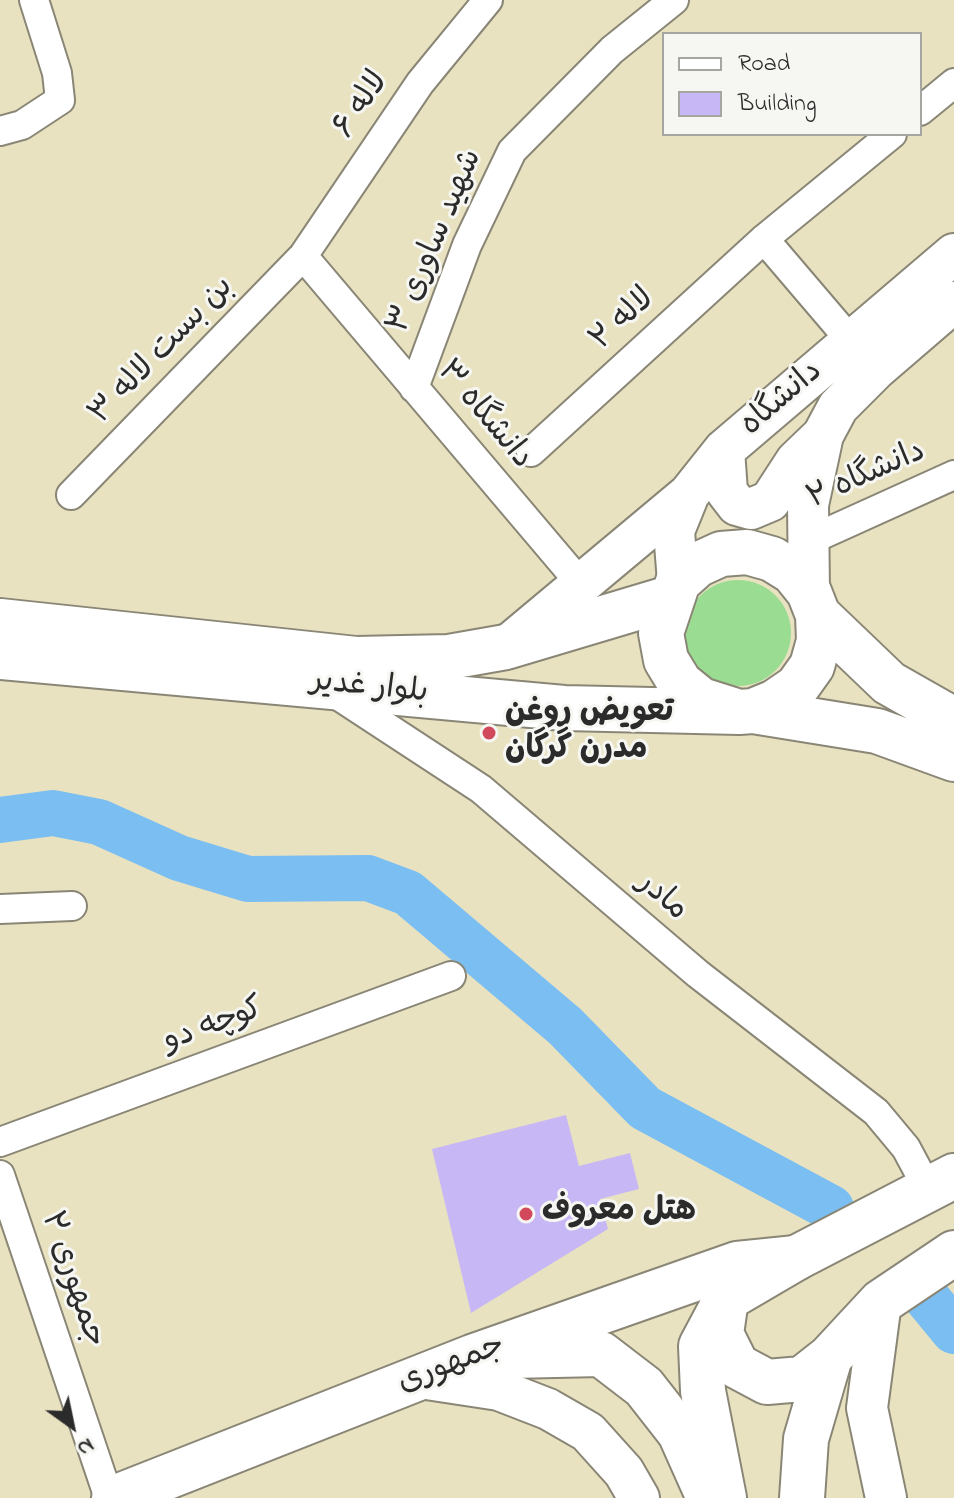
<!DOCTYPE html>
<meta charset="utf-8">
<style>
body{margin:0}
#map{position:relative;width:954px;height:1498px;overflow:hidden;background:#e8e2c1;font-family:"Indie Flower",sans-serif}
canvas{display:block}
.legend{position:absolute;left:662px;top:32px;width:260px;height:104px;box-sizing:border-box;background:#f6f6f2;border:2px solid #a5a5a2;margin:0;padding:10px 14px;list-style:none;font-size:24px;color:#2b2b2b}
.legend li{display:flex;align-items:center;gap:16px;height:40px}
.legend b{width:40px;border:2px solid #a5a5a2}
.north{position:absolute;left:32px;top:1386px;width:80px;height:80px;-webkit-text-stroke:6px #f6f6f2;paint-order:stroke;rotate:147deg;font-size:22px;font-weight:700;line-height:32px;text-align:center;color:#2b2b2b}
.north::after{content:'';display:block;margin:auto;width:28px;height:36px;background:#2b2b2b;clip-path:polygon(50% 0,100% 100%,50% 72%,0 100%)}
</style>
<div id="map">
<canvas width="954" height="1498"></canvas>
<ul class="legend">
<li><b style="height:10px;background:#fff"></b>Road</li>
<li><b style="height:22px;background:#c7b8f5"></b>Building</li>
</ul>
<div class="north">N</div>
</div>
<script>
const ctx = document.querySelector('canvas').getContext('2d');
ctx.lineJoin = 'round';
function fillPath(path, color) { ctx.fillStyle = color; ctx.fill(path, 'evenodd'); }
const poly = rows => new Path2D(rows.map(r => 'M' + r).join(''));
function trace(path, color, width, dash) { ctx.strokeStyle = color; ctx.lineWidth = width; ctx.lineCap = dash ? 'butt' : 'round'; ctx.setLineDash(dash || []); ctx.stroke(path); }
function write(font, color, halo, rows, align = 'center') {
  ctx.font = font + ' "Indie Flower","Playpen Sans Arabic",sans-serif'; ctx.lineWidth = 6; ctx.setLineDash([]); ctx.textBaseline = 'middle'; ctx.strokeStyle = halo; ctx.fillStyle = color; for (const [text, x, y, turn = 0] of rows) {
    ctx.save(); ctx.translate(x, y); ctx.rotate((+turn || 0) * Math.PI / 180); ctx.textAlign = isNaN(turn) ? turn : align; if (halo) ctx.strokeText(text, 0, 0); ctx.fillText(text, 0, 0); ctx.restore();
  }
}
fillPath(poly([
 '685 633a53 53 0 1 1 106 0a53 53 0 1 1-106 0Z'
]), '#9bdc93');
trace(poly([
 [0,820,53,813,99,822,179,858,248,879,368,878,408,893,565,1026,645,1108,831,1208],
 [921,1291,954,1331]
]), '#7bbef1', 46);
fillPath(poly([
 [566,1115,579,1166,630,1153,639,1189,600,1199,608,1229,471,1313,432,1149]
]), '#c7b8f5');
const street = poly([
 [920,111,954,83],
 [0,131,22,125,60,100,57,73,34,0],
 [764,239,851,341],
 [303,256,581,584],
 [414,388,467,245,512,151,612,50,674,0],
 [531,452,764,239,892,134],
 [71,495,303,256,420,83,488,0],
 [808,541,954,475],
 [333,692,481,789,698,974,876,1112,906,1148,929,1191],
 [0,909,72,906],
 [0,1142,451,976],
 [0,1175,109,1498]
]);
const secondary = poly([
 [724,450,727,492,737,505,751,509,770,501,796,461,821,437],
 [678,582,674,531,689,494,724,450,954,254],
 [809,592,808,505,823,435,838,407,876,369,954,302],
 [506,647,689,494],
 [881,1302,867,1408,886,1498],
 [420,1378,499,1390,548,1409,588,1432,624,1472,639,1498]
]);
const primary = poly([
 [818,615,889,683,954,720],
 [0,621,356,659,449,657,506,647,670,598],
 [0,657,564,708,739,712,753,711,775,702,797,687,812,666,819,641,818,615,809,592,793,572,772,559,747,552,721,554,697,565,678,582,661,633,666,660,680,683,701,700,739,712],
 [753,711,877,731,954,759],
 [510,1356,601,1354,644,1387,680,1433,709,1498],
 [114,1498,472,1357,737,1264,796,1258]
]);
const highway = poly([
 [726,1299,721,1334,737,1366,767,1382,802,1379,830,1357],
 [724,1498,703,1391,701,1346,726,1299,796,1258,954,1176],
 [802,1498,806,1439,830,1357,881,1302,954,1253]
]);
trace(street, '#8a8676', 32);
trace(secondary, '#8a8676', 44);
trace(primary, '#8a8676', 48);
trace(highway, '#8a8676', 48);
trace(street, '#fff', 28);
trace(secondary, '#fff', 40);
trace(primary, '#fff', 44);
trace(highway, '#fff', 44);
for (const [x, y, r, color] of [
 [489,733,8,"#d1495b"],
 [526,1214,8,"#d1495b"]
]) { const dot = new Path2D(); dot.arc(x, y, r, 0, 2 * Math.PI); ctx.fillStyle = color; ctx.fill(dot); trace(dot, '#f6f6f2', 3); }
write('32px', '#2b2b2b', '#f6f6f2', [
 ["لاله ۶",363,106,-56],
 ["۳ شهید ساوری",437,242,-67],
 ["۲ لاله",624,321,-43],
 ["بن بست لاله ۳",163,352,-46],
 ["دانشگاه",783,400,-41],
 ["۳ دانشگاه",483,416,50],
 ["دانشگاه ۲",867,477,-24],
 ["بلوار غدیر",369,689,6],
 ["مادر",661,898,41],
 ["کوچه دو",214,1027,-20],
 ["۲ جمهوری",71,1280,71],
 ["جمهوری",452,1366,-21]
]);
write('bold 32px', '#2b2b2b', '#f6f6f2', [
 ["تعویض روغن",505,715],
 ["مدرن گرگان",505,752],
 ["هتل معروف",542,1214]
], 'left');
</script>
